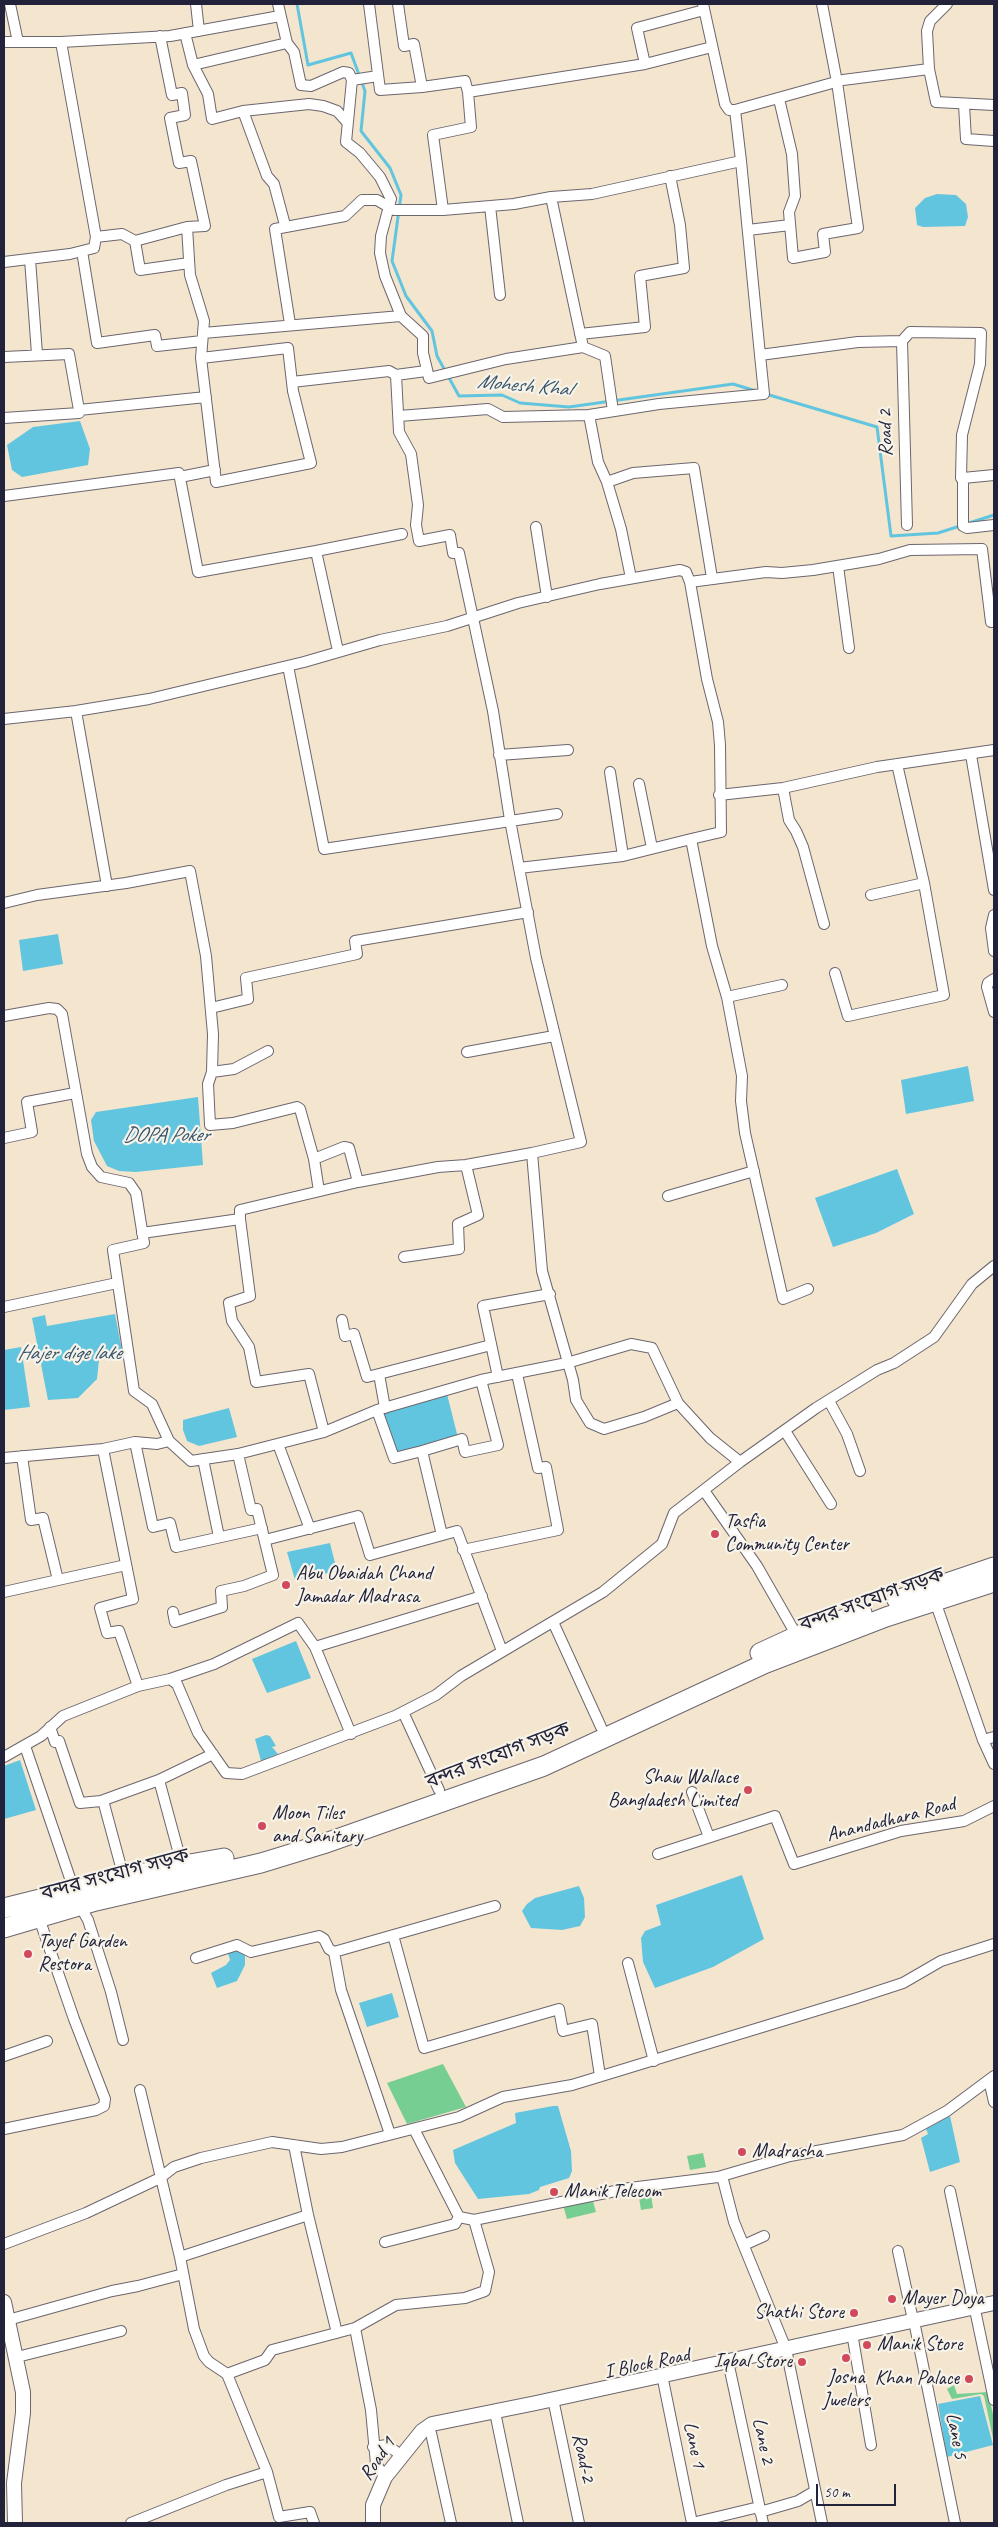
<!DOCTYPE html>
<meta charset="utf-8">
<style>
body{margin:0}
#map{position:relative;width:998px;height:2527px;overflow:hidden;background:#f4e5ce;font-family:Caveat,sans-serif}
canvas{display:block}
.frame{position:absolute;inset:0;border:5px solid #22223b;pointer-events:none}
.scale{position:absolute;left:816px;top:2484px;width:80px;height:22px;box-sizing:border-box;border:2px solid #22223b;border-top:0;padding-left:6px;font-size:15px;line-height:18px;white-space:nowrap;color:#22223b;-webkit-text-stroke:4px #f7f3e8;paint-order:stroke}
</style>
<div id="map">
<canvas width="998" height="2527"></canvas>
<div class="frame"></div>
<div class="scale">50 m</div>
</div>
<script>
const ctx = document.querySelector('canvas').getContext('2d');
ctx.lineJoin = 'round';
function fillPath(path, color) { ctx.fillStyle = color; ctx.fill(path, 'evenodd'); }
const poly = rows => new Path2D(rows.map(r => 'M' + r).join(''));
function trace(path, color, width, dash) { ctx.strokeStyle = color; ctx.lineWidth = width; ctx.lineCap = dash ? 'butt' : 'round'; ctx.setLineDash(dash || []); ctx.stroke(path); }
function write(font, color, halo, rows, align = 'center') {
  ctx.font = font + ' Caveat,"Noto Sans Bengali",sans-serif'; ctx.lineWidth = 4.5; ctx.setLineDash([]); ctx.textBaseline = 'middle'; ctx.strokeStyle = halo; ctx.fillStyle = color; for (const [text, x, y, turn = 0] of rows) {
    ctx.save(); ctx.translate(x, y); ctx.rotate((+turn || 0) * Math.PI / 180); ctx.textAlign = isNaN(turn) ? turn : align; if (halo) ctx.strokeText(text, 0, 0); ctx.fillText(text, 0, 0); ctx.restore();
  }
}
fillPath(poly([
 [443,2064,466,2107,407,2124,387,2083],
 [703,2153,706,2167,690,2170,687,2156],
 [650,2188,653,2208,641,2210,638,2191],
 [592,2198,596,2212,567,2219,563,2205],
 [954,2385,957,2394,988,2392,994,2419,994,2443,984,2396,981,2394,952,2399,947,2389]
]), '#77ce92');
fillPath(poly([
 [937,194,956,195,966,204,968,217,965,226,923,227,917,225,915,208,925,198],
 [80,421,90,449,88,465,22,477,12,470,7,445,33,427],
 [58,934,63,964,23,971,19,940],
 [968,1066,974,1101,906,1114,901,1080],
 [198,1097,203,1165,136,1172,119,1171,107,1166,94,1141,91,1120,96,1112],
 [897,1169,914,1214,876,1233,833,1247,815,1198],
 [115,1314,123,1356,99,1360,97,1379,78,1398,48,1400,32,1318,45,1315,47,1326],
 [21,1347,30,1407,4,1410,4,1350],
 [447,1394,458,1438,396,1455,382,1413],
 [229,1408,237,1437,199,1446,187,1441,183,1430,183,1420],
 [330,1543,337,1571,295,1580,287,1552],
 [296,1641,311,1678,267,1693,252,1659],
 [266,1735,270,1736,276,1746,272,1747,278,1754,261,1761,255,1739],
 [20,1760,36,1810,4,1819,4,1766],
 [742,1875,764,1939,713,1967,655,1988,643,1962,641,1938,645,1931,661,1925,656,1905],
 [579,1886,584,1898,585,1917,580,1926,562,1930,531,1928,522,1911,527,1904,535,1898],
 [241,1950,245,1956,245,1965,237,1981,217,1988,211,1973,226,1965,230,1960,228,1953],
 [392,1993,399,2017,367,2027,359,2003],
 [553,2106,558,2106,571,2151,572,2171,569,2178,540,2187,539,2190,529,2194,478,2199,455,2163,453,2150,516,2123,515,2113],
 [950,2116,960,2162,930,2172,921,2138,928,2134,926,2129],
 [980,2396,993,2445,947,2457,938,2404]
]), '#61c5df');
trace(poly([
 [297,4,308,65,351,53,365,91,361,131,390,168,401,195,392,261,406,296,432,331,437,356,459,396,502,395,520,403,569,407,733,384,756,391],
 [766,394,877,427,891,536,938,533,960,526],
 [969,523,994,515]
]), '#61c5df', 3);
const street = poly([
 [10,4,18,42],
 [196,4,199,31],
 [278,4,287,43,294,52,301,85,311,86,343,72,349,73,352,80,346,142,360,153,380,177,391,199,381,236,380,253,385,276,401,316,423,336,423,353,429,378,506,359,583,347,551,197],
 [369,4,380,90,422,87,414,44,404,46,398,4],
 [703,4,725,104,729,110,735,110],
 [185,33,193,65,208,94,212,119,243,111,267,176,274,184,285,225],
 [4,42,61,42,96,237,94,248,70,254,4,262],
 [61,42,170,36,280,16],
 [645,64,712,47],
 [193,65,287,43],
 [929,69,936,102,994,105],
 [352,80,378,76],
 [422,87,465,81,468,92],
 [779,99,792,154,795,196,789,212,793,258,825,252,823,234,858,228,837,82,822,4],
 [964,105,966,139,994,141],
 [243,111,309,104,323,106,337,111,347,122],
 [741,161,760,355],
 [490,206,500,295],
 [443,210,433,135,471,127,468,92,645,64,637,28,704,10],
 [187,227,190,275,204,321,201,358,288,348,293,391,311,463,216,482,201,358],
 [748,230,790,225],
 [96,237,122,234,135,241,140,270,189,263],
 [135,241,187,227,205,226,191,161,179,163,170,118,185,115,182,93,172,95,160,36],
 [82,251,97,343,155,335,157,346,202,341],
 [30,259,37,354],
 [290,324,275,229,345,216,362,200,377,200,394,210,443,210,514,204,551,197,592,194,741,161,735,110,843,80,929,69,927,31,930,21,947,4],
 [203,333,401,316],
 [580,334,645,327,640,276,684,268,680,225,670,176],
 [902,341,907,525],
 [583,347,605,356,613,411],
 [4,357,69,354,79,410,206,397],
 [426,371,396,375,399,432,411,454,418,505,416,525,419,541,450,535,453,553,459,553,493,711,510,820,536,958,581,1142,532,1153,542,1271,573,1380,576,1400,590,1423,604,1429,644,1417,678,1403,710,1438,740,1462],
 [292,382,389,371,396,375],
 [589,415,659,404,764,394,760,355,858,342,902,341,910,332,981,333,980,364,962,435,961,478,963,478],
 [399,416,488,409,503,417,589,415,598,462,607,482,621,529,631,578],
 [4,418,79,413,79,410],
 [994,475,963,478,963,526,967,528,994,525],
 [180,477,215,470],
 [607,482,633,473,694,468,712,578],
 [4,496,179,473,198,572,316,551,338,651],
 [536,527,547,597],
 [316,551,402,534],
 [838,566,849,648],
 [690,582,766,572,782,573,813,570,879,559,910,550,982,549,991,622,994,622],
 [288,666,324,849,557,814],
 [76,711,107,886],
 [4,719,76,711,149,699,304,662,380,640,447,626,518,603,600,584,680,570,686,572,690,582,707,679,718,722,720,745,721,832,691,839],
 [499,755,568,750],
 [971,755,994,890],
 [610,772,623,856],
 [639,784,652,848],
 [783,788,789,820,796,831,803,847,824,924],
 [719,795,783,788,877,767,994,750],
 [519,868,623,856,691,839,712,946,727,997,782,985],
 [871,895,924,883],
 [4,903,37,895,126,883,190,871,206,956,213,1034,212,1072,234,1069,268,1051],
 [994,915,991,928,994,951],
 [835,973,848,1016,944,995,924,883,897,764],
 [994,979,988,983,987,987,994,1012],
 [727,997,742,1076,741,1101,745,1133,783,1299,808,1289],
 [211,1008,248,999,246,978,357,954,355,941,528,912],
 [4,1016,49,1008,57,1009,62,1014,87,1154,92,1167,101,1177,129,1183,136,1193,144,1243,113,1250,134,1391,152,1404,169,1441],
 [467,1052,554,1036],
 [212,1072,208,1084,210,1125,233,1123,297,1107,300,1109,314,1159,344,1147,349,1148,358,1182],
 [4,1138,32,1132,27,1102,75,1093],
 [314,1159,319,1191],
 [668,1196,754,1171],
 [240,1219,240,1210,358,1182,438,1167,466,1165,532,1153],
 [142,1233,240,1219,250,1296,229,1303,232,1321,249,1347,256,1382,309,1374,324,1432],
 [404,1257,459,1249,458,1224,478,1215,466,1165],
 [4,1307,117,1283],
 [342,1320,345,1336,354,1334,367,1377,379,1374,385,1408],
 [379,1374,491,1345],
 [498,1377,483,1306,550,1294],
 [829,1401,847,1434,860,1471],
 [377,1410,394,1458,422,1451,442,1535],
 [785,1431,831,1504],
 [135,1442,153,1527,170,1523,176,1547,262,1528],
 [278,1444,310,1529],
 [103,1449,133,1599,100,1608,107,1633,119,1631,138,1686],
 [422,1451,462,1439,465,1452,498,1445,481,1380],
 [4,1458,103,1449,135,1442,157,1444,169,1441,191,1461,238,1454,324,1432,377,1410,481,1380,567,1363,631,1344,652,1348,678,1403],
 [203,1459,219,1537],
 [705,1492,757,1566,797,1636],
 [265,1540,358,1516,370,1555,457,1531,502,1651],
 [463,1550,558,1530,546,1467,538,1468,517,1374],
 [58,1580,126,1565],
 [4,1592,58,1580,43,1518,31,1520,22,1456],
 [935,1601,983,1740,994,1764],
 [173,1612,175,1622,222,1607,221,1591,244,1586,273,1575,257,1509,251,1510,238,1454],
 [553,1622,601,1727],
 [170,1679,214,1664,298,1623,315,1647],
 [403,1712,439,1790],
 [50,1727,55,1742,59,1741,80,1803,101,1801,159,1780,213,1754],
 [351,1734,315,1647,482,1596],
 [983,1740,994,1737],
 [25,1746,74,1890],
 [4,1757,41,1736,63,1716,138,1686,170,1679,177,1684,198,1733,226,1773,242,1774,395,1716,436,1695,461,1676,603,1592,662,1544,674,1513,740,1462,816,1408,877,1370,894,1363,934,1337,972,1284,994,1266],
 [159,1780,182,1865],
 [692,1792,709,1837],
 [101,1801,104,1804,124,1878],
 [658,1854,775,1816,794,1864,901,1831,964,1821,994,1806],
 [80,1906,88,1920,111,1992,123,2040],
 [393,1935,424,2048,559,2009,563,2031,592,2024,600,2076],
 [334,1952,495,1906],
 [196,1958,237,1945,251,1952,319,1936,324,1939,329,1949,334,1952,341,1990,390,2134],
 [628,1963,654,2061],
 [4,2056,47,2041],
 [989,2080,994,2102],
 [140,2090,180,2257,194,2329,204,2356,209,2362,227,2374,267,2472,279,2517,310,2512,314,2523],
 [4,2129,96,2110,104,2106,105,2099,74,2019,39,1918],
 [414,2129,459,2217],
 [294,2145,308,2215,337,2333],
 [722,2176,734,2222,786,2349,822,2523],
 [950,2191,994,2400],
 [459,2217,474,2220,630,2188,718,2177,790,2156,903,2135,947,2111,994,2076],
 [385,2242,455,2224,459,2217],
 [4,2244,86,2213,160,2178,174,2167,201,2158,272,2142,321,2149,342,2147,459,2117,503,2097,572,2085,854,1999,903,1983,941,1961,994,1944],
 [744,2245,764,2236],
 [898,2251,913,2320],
 [180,2257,308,2215],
 [8,2320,112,2291,138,2286,183,2274],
 [915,2326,955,2523],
 [355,2328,371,2410,376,2464,385,2477],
 [852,2333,871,2445],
 [17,2357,121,2331],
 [729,2366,763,2523],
 [227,2374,265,2360,272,2350,355,2328,396,2305,465,2298,485,2291,489,2272,474,2220],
 [662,2375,692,2523,759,2507],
 [553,2399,579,2523],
 [496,2417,518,2523],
 [431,2433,451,2523],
 [373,2447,387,2445,402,2456],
 [760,2512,798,2501,815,2491],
 [131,2523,226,2485,267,2472]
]);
const secondary = poly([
 [4,2302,23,2392,23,2413,14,2483,15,2523],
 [373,2523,373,2505,385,2477,422,2431,432,2424,536,2403,994,2303]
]);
const highway = poly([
 [897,1600,994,1567],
 [760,1653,797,1636,862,1613],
 [4,1908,161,1869,224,1858],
 [4,1928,96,1901,261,1863,323,1844,544,1766,764,1664,886,1617,994,1582]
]);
trace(street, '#6c666e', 12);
trace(secondary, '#6c666e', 16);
trace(highway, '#6c666e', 21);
trace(street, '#fff', 10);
trace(secondary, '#fff', 14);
trace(highway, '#fff', 19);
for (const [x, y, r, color] of [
 [715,1534,5,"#d1495b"],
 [286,1585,5,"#d1495b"],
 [748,1790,5,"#d1495b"],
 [262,1826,5,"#d1495b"],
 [28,1954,5,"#d1495b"],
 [742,2152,5,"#d1495b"],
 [554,2192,5,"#d1495b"],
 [892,2299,5,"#d1495b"],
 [854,2313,5,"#d1495b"],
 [867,2345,5,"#d1495b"],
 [846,2358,5,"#d1495b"],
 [802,2362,5,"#d1495b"],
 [969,2379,5,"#d1495b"]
]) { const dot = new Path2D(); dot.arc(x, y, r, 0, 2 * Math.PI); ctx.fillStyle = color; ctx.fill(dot); trace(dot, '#f7f3e8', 2); }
write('20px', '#22223b', '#f7f3e8', [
 ["Road 2",886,433,-91],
 ["বন্দর সংযোগ সড়ক",872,1600,-20],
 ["বন্দর সংযোগ সড়ক",498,1756,-21],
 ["Anandadhara Road",891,1820,-14],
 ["বন্দর সংযোগ সড়ক",115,1875,-15],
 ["I Block Road",647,2364,-12],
 ["Lane 5",956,2436,79],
 ["Lane 2",763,2441,78],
 ["Lane 1",694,2445,78],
 ["Road-2",583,2458,78],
 ["Road 1",378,2459,-56]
]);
write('20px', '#22223b', '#f7f3e8', [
 ["Tasfia",725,1522],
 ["Community Center",725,1545],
 ["Abu Obaidah Chand",296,1574],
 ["Jamadar Madrasa",296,1597],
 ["Shaw Wallace",738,1778,"right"],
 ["Bangladesh Limited",738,1801,"right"],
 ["Moon Tiles",272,1814],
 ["and Sanitary",272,1837],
 ["Tayef Garden",38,1942],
 ["Restora",38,1965],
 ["Madrasha",752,2152],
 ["Manik Telecom",564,2192],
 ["Mayer Doya",902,2299],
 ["Shathi Store",844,2313,"right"],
 ["Manik Store",877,2345],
 ["Iqbal Store",792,2362,"right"],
 ["Josna",846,2378,"center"],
 ["Jwelers",846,2401,"center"],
 ["Khan Palace",959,2379,"right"]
], 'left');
write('italic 21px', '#35536c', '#f7f3e8', [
 ["Mohesh Khal",524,386,5],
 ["DOPA Poker",166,1135],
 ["Hajer dige lake",69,1353]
]);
</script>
